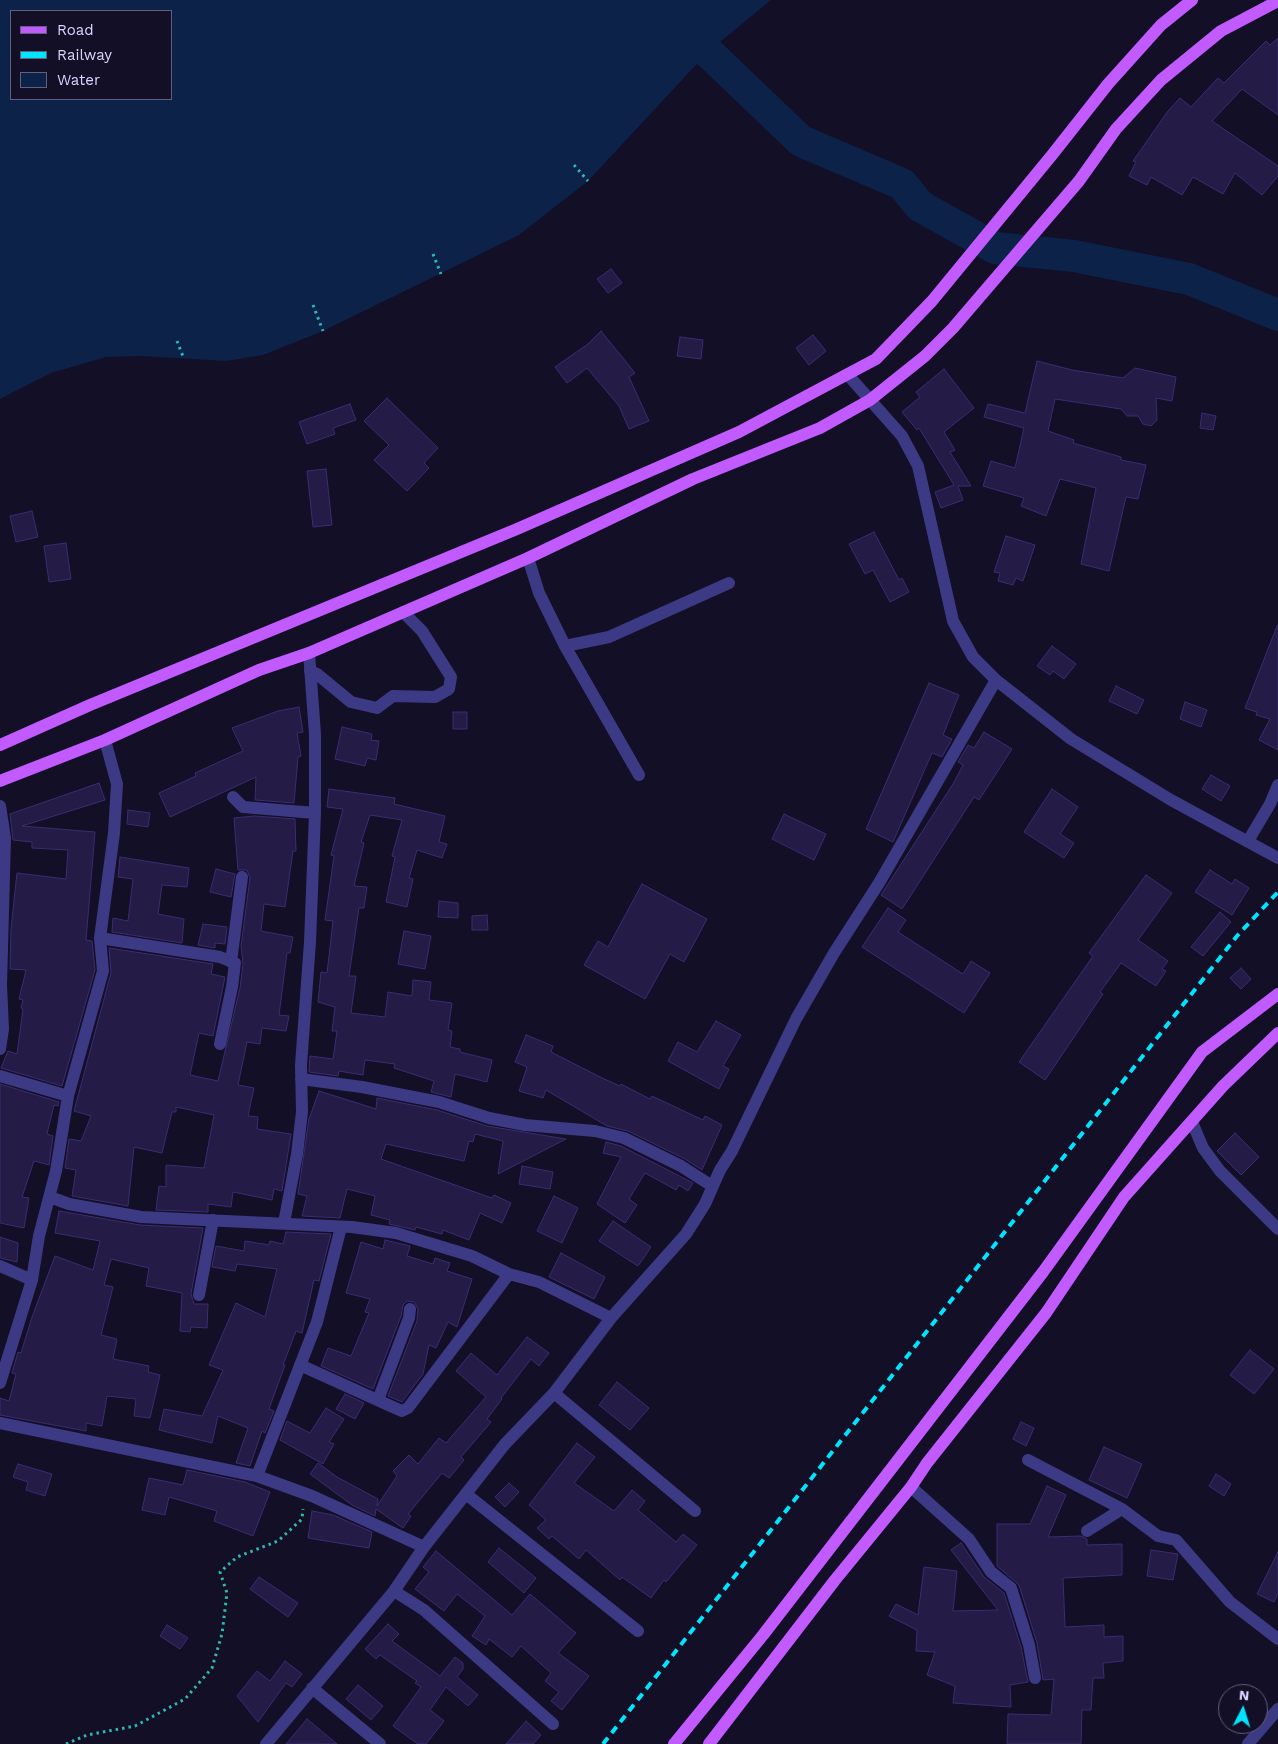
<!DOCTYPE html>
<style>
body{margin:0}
#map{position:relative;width:1278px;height:1744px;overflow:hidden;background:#130f26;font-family:"Work Sans",sans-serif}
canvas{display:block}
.legend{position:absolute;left:10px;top:10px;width:162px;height:90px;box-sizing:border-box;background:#130f26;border:1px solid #625e7d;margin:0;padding:6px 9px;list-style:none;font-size:15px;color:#d9d4ff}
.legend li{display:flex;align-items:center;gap:10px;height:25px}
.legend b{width:25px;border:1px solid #625e7d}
.north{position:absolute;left:1218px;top:1684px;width:50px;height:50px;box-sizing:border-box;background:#130f26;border:1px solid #625e7d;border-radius:50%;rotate:5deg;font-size:14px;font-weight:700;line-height:20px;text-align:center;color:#d9d4ff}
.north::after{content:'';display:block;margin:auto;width:18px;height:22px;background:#00e5ff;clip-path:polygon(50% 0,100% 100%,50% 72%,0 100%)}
</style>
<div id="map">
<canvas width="1278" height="1744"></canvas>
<ul class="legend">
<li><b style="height:6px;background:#c25bff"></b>Road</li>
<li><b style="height:6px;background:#00e5ff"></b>Railway</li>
<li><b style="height:14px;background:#0c2248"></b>Water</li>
</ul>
<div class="north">N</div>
</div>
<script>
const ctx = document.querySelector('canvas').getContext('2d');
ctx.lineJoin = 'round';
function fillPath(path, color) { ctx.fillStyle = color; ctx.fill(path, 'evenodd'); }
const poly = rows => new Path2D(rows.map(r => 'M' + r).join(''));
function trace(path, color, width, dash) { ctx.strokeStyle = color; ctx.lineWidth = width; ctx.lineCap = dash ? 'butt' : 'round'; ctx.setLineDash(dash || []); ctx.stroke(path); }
fillPath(poly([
 [0,0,771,0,708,52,588,181,519,235,323,331,263,355,227,361,141,356,106,357,51,373,0,399],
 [11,11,171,11,171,99,11,99]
]), '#0c2248');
trace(poly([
 [627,0,708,52,801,141,902,184,920,206,995,248,1074,256,1189,279,1278,315]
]), '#0c2248', 32);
const building = poly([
 [1278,38,1278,115,1242,89,1212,121,1278,166,1278,176,1262,195,1235,173,1223,194,1193,177,1182,195,1151,177,1147,185,1129,176,1136,162,1133,161,1168,111,1180,98,1191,107,1218,78,1224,83,1266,41,1270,45,1278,38],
 [611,269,622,283,608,293,597,279,611,269],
 [601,331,635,373,629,377,649,421,629,429,619,406,587,368,567,383,555,367,588,344,601,331],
 [813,335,826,351,809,365,796,348,813,335],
 [680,337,703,340,701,359,677,356,680,337],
 [1037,361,1072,370,1123,378,1135,368,1176,377,1172,401,1156,398,1157,420,1151,426,1143,424,1138,416,1127,416,1121,409,1055,399,1048,431,1074,440,1073,443,1121,457,1121,460,1146,465,1138,499,1126,497,1109,571,1081,564,1096,488,1060,479,1046,516,1021,506,1024,498,983,486,991,461,1015,468,1024,428,984,417,988,404,1025,413,1037,361],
 [944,369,974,408,944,432,955,450,950,452,971,486,958,486,963,500,941,508,935,492,954,485,919,428,917,430,902,412,920,397,916,392,944,369],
 [387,398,438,448,424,463,429,468,407,491,374,460,389,445,364,421,387,398],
 [350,404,356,420,333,428,335,434,307,444,299,422,350,404],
 [1202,413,1216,416,1213,430,1200,428,1202,413],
 [326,469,332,525,313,527,307,471,326,469],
 [32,511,38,537,16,542,10,516,32,511],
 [874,532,899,580,902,578,909,592,890,602,873,570,865,574,849,544,874,532],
 [1006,536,1035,545,1023,581,1016,578,1013,585,998,581,1000,573,994,572,1006,536],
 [66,543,71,579,49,582,44,546,66,543],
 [1277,626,1278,626,1278,750,1259,740,1270,719,1256,715,1257,712,1245,708,1277,626],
 [1052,646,1076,664,1064,679,1053,671,1050,675,1037,666,1052,646],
 [929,683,959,695,943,735,952,739,942,757,932,753,893,842,866,829,929,683],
 [1116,686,1144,700,1137,714,1109,701,1116,686],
 [1185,702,1207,710,1201,727,1180,719,1185,702],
 [299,707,303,732,297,733,301,756,298,757,294,803,255,800,256,777,170,817,159,793,196,776,195,773,243,751,232,728,278,711,299,707],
 [453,712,467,712,467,729,453,729,453,712],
 [342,727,372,734,371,740,379,741,376,760,367,758,365,766,335,759,342,727],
 [984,732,1012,749,979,800,974,797,902,909,881,895,953,784,963,765,958,762,968,745,974,748,984,732],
 [1211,775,1230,786,1221,801,1202,789,1211,775],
 [99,783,105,800,22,826,95,832,86,940,92,941,95,970,62,1086,1,1068,8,1051,17,1054,23,1009,21,1008,23,1000,19,999,26,970,10,969,11,928,17,873,66,879,68,850,32,848,32,842,13,840,10,814,99,783],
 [329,789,395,798,394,804,445,816,439,842,447,844,442,858,417,850,409,878,413,879,407,907,386,902,395,857,392,856,402,820,370,815,361,842,364,843,354,886,367,887,364,908,359,908,349,976,356,976,351,1013,385,1017,388,992,412,996,413,980,431,982,429,1000,452,1003,448,1030,452,1031,450,1047,460,1049,460,1052,492,1060,487,1082,455,1074,451,1097,431,1092,434,1081,394,1068,395,1064,365,1060,363,1075,339,1071,338,1076,309,1072,310,1056,333,1059,337,1031,332,1031,335,1007,318,1002,321,972,327,973,333,921,325,920,334,856,331,855,343,809,327,807,329,789],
 [1052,789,1078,807,1060,834,1074,843,1064,858,1024,832,1052,789],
 [128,810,150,813,148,827,127,824,128,810],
 [784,814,826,834,814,860,772,839,784,814],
 [254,816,295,819,296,851,293,851,285,907,264,904,261,931,293,937,290,953,287,953,279,1015,289,1016,286,1031,262,1028,260,1044,247,1042,238,1085,254,1088,248,1116,258,1117,257,1129,291,1134,282,1191,274,1189,272,1200,233,1192,231,1207,208,1204,208,1212,156,1210,159,1186,166,1187,166,1165,204,1168,214,1115,176,1107,176,1112,172,1112,162,1153,134,1147,128,1206,72,1196,76,1170,65,1168,69,1139,81,1141,91,1116,74,1111,111,973,109,948,213,964,211,974,225,977,213,1036,199,1033,190,1075,218,1081,240,988,243,964,241,946,250,878,247,870,238,870,234,818,254,816],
 [120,857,189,868,187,887,162,885,158,914,184,919,182,943,112,932,113,918,128,921,133,879,118,877,120,857],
 [216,869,235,874,231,897,210,892,216,869],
 [1210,870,1232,884,1235,879,1249,888,1232,915,1195,892,1210,870],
 [1146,875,1172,893,1138,940,1168,961,1162,969,1166,971,1156,986,1121,963,1100,992,1103,994,1045,1080,1019,1062,1093,956,1089,953,1146,875],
 [642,884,707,919,684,962,670,954,645,999,584,965,598,941,608,947,642,884],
 [439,901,458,903,458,918,438,917,439,901],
 [888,908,906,920,898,932,963,974,971,961,990,973,964,1013,862,947,888,908],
 [1220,912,1231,922,1203,956,1191,947,1220,912],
 [487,915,488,930,472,930,472,916,487,915],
 [203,924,227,927,225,944,215,943,215,948,198,945,203,924],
 [404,931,431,936,425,969,398,964,404,931],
 [1241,968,1251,979,1241,989,1230,978,1241,968],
 [716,1021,741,1035,723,1066,729,1069,719,1089,668,1061,678,1042,697,1052,716,1021],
 [526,1035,553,1046,551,1052,602,1078,620,1086,621,1084,650,1099,652,1096,703,1120,705,1116,722,1125,702,1170,685,1159,628,1131,607,1126,546,1090,543,1098,519,1091,527,1067,515,1062,526,1035],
 [0,1084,59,1102,58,1106,54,1105,47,1134,53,1136,49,1165,34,1161,22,1197,29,1198,24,1228,0,1223,0,1084],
 [319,1091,376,1109,377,1098,437,1110,487,1126,566,1139,498,1174,503,1141,475,1134,473,1142,469,1141,464,1161,386,1144,381,1159,492,1198,494,1195,511,1203,502,1223,480,1213,469,1240,443,1230,442,1234,416,1227,415,1230,389,1224,390,1220,371,1215,375,1196,347,1189,340,1218,302,1216,307,1196,298,1194,309,1119,319,1091],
 [1235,1133,1259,1157,1241,1175,1217,1151,1235,1133],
 [606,1142,621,1146,693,1183,688,1191,679,1185,676,1190,645,1173,629,1199,637,1205,625,1223,597,1204,621,1157,603,1153,606,1142],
 [522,1166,553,1172,550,1189,519,1184,522,1166],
 [554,1196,578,1208,562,1243,537,1231,554,1196],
 [59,1211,140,1225,203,1228,191,1294,194,1304,208,1304,207,1328,191,1327,190,1332,180,1331,182,1293,146,1286,149,1268,111,1259,104,1285,113,1287,101,1335,117,1339,113,1359,149,1366,148,1372,160,1375,150,1418,134,1416,136,1399,107,1396,102,1426,86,1423,86,1431,0,1415,0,1398,9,1401,16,1374,12,1373,18,1352,21,1353,32,1317,55,1256,93,1270,100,1241,55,1233,59,1211],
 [613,1221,651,1247,638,1266,599,1241,613,1221],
 [286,1232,331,1234,319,1281,314,1280,302,1333,296,1331,283,1365,285,1365,269,1409,274,1411,265,1433,262,1431,250,1466,236,1463,248,1428,218,1416,212,1443,159,1430,164,1409,202,1416,223,1370,209,1365,236,1303,265,1317,277,1269,237,1264,235,1271,212,1267,216,1246,244,1251,245,1241,269,1245,270,1241,283,1244,286,1232],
 [0,1237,18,1243,17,1262,0,1258,0,1237],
 [385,1240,410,1246,407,1256,433,1264,435,1258,450,1263,447,1271,472,1279,457,1327,448,1322,436,1348,429,1345,423,1374,402,1402,388,1396,417,1321,418,1309,414,1302,407,1301,403,1305,401,1316,373,1389,321,1366,328,1348,351,1356,369,1313,365,1312,370,1299,346,1293,361,1242,383,1249,385,1240],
 [561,1253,605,1277,594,1299,549,1277,561,1253],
 [527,1337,549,1353,539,1366,531,1359,501,1398,502,1399,487,1419,491,1422,461,1457,464,1460,449,1478,442,1473,408,1514,411,1516,403,1528,376,1509,375,1516,352,1505,310,1474,318,1463,337,1477,378,1499,377,1506,397,1476,393,1471,409,1455,418,1464,439,1438,446,1443,486,1397,456,1371,471,1353,497,1375,527,1337],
 [1250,1350,1274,1369,1254,1394,1230,1375,1250,1350],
 [617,1382,649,1408,630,1430,599,1405,617,1382],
 [345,1394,364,1403,355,1419,336,1409,345,1394],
 [326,1408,344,1419,329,1442,334,1444,323,1464,280,1440,287,1421,310,1433,326,1408],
 [1021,1422,1034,1428,1026,1446,1013,1439,1021,1422],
 [577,1443,595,1457,574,1483,614,1511,632,1490,645,1501,638,1510,676,1542,683,1534,697,1545,666,1582,664,1580,651,1598,622,1577,620,1580,586,1550,579,1559,552,1536,549,1539,537,1528,546,1520,529,1505,577,1443],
 [1104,1447,1142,1464,1127,1498,1089,1480,1104,1447],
 [18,1464,52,1474,45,1496,26,1490,28,1482,13,1477,18,1464],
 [187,1470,245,1482,270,1492,253,1536,214,1521,217,1511,169,1497,165,1515,142,1510,149,1478,183,1485,187,1470],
 [1216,1474,1231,1484,1224,1496,1209,1486,1216,1474],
 [509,1483,519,1492,505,1507,495,1497,509,1483],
 [1047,1486,1066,1495,1048,1537,1081,1536,1087,1539,1087,1545,1122,1544,1122,1575,1063,1578,1065,1627,1104,1625,1104,1637,1123,1636,1123,1661,1103,1663,1104,1678,1093,1678,1091,1710,1082,1710,1081,1744,1007,1744,1008,1714,1051,1715,1054,1679,1043,1680,1037,1643,1019,1585,997,1566,997,1524,1030,1524,1047,1486],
 [312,1511,333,1515,372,1532,369,1548,308,1538,312,1511],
 [961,1543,984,1577,1004,1593,1021,1647,1028,1682,1010,1685,1011,1707,953,1703,955,1686,927,1675,935,1652,916,1651,917,1630,889,1616,896,1604,918,1615,924,1567,957,1571,953,1611,998,1610,951,1550,961,1543],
 [499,1548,536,1578,524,1593,488,1562,499,1548],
 [1151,1550,1178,1554,1173,1580,1147,1576,1151,1550],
 [436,1551,512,1615,530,1594,576,1633,558,1653,589,1676,562,1710,551,1701,559,1692,545,1681,551,1673,521,1646,512,1657,489,1639,486,1645,472,1636,485,1616,457,1594,444,1611,415,1589,429,1572,423,1567,436,1551],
 [1278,1552,1278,1593,1274,1602,1257,1594,1278,1552],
 [259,1577,298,1603,288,1617,250,1589,259,1577],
 [388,1624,399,1634,392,1641,440,1676,455,1657,463,1663,463,1669,457,1677,478,1695,468,1706,446,1687,430,1710,444,1721,426,1744,418,1744,393,1726,421,1687,415,1683,417,1681,380,1655,376,1659,365,1649,388,1624],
 [167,1625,188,1638,180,1649,160,1636,167,1625],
 [285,1661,302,1674,292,1687,286,1683,258,1722,237,1696,257,1671,270,1681,285,1661],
 [358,1685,383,1706,371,1720,346,1699,358,1685],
 [307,1719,337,1744,286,1744,307,1719],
 [526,1721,541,1735,533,1744,506,1744,526,1721]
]);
fillPath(building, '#241b47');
trace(building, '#3b2d73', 1);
trace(poly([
 [574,165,588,181],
 [433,254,441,274],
 [313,305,323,331],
 [177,341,184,359],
 [66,1744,87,1735,135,1726,185,1699,212,1668,222,1634,227,1593,220,1572,237,1557,278,1541,302,1519,303,1509]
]), '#2fb8b0', 3, [2.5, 4]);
trace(poly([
 [848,375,902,436,918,466,953,621,973,657,996,680,1071,739,1171,800,1278,858],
 [528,558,539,593,565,646,609,637,729,583],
 [565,646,639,775],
 [310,671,317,674,351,702,377,708,393,696,435,697,449,689,451,677,422,631,403,612],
 [233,797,243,807,315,813],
 [0,806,5,838,1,985,3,1029,0,1049],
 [1248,841,1270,804,1278,785],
 [100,938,220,957,235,963,232,987,220,1044],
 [231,962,242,877],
 [0,1076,68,1096],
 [301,1079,362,1087,439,1102,489,1118,525,1125,595,1131,624,1138,681,1166,712,1186],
 [1192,1122,1203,1148,1220,1171,1278,1229],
 [50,1197,69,1204,141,1217,352,1227,396,1233,472,1256,509,1274,539,1282,611,1318],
 [284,1223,297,1154,302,1112,301,1065,310,942,315,813,315,734,309,653],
 [0,1266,32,1280],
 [199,1295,213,1220],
 [300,1365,395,1408,402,1411,408,1408,509,1274],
 [0,1383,32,1280,39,1236,56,1171,68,1096,103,971,100,938,114,833,117,784,105,740],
 [554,1393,695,1511],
 [378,1400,409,1318,410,1309],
 [0,1423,257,1476,312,1496,424,1547],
 [1028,1460,1122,1509,1158,1536,1176,1540,1230,1602,1278,1639],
 [257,1476,317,1322,341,1227],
 [911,1487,969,1539,991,1572,1011,1588,1029,1645,1035,1678],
 [466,1494,638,1631],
 [1087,1531,1122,1509],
 [394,1591,424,1610,553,1724],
 [312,1688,380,1744],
 [266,1744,394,1591,424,1547,505,1444,554,1393,611,1318,686,1234,705,1204,720,1170,732,1151,796,1019,834,953,879,883,996,680],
 [1248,1744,1278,1709]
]), '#3d3a85', 12);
trace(poly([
 [0,745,90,705,517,529,739,432,876,359,932,301,1052,155,1108,84,1161,25,1192,0],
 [0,781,105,740,259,670,309,653,528,558,693,479,820,428,870,400,925,356,953,328,1079,181,1116,129,1161,80,1221,31,1278,1],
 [674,1744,763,1635,1043,1272,1202,1052,1278,994],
 [709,1744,835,1580,911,1487,927,1463,1046,1313,1124,1197,1223,1086,1278,1033]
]), '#c25bff', 12);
trace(poly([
 [603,1744,1237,936,1278,892]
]), '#00e5ff', 4, [8, 6]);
</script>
